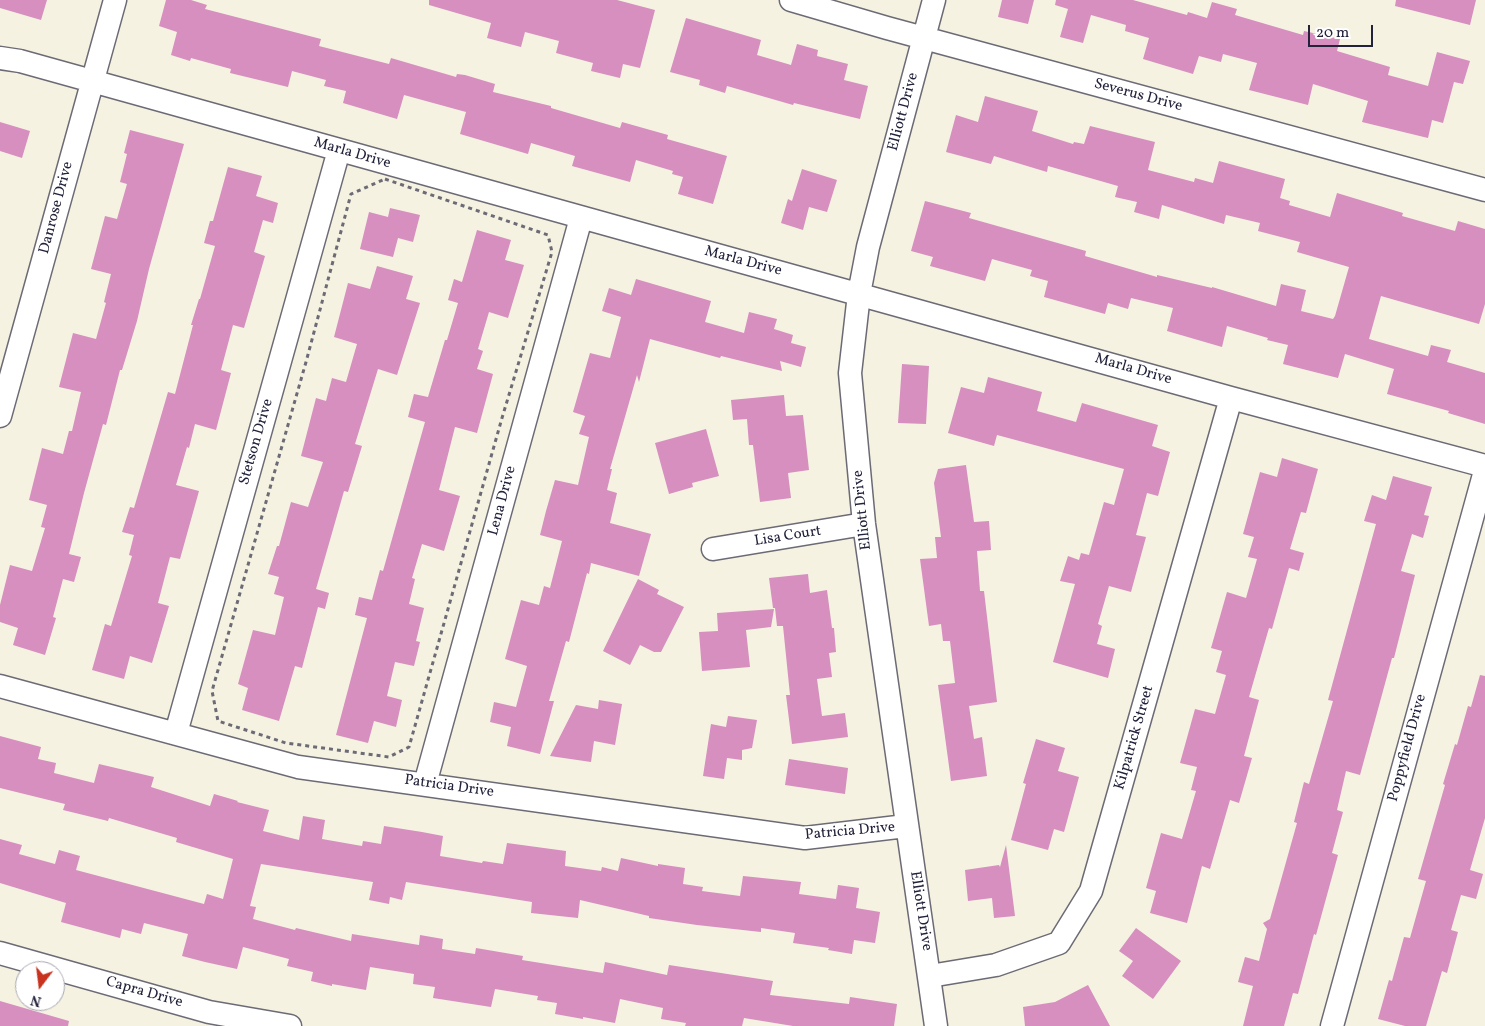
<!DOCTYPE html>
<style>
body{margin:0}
#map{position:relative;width:1485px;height:1026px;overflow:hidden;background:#f5f2e2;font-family:Vollkorn,serif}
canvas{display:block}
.north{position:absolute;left:15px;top:961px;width:50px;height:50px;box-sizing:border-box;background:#fff;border:1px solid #a7a7b1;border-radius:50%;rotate:195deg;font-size:14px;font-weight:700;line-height:20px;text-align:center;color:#22223b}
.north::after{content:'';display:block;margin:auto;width:18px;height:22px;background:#c8321e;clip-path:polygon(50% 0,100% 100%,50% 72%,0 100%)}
.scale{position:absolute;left:1308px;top:25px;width:65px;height:22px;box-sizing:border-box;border:2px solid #22223b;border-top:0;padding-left:6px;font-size:15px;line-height:18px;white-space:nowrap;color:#22223b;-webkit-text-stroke:4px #fff;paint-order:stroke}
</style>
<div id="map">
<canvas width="1485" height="1026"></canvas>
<div class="north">N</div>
<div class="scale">20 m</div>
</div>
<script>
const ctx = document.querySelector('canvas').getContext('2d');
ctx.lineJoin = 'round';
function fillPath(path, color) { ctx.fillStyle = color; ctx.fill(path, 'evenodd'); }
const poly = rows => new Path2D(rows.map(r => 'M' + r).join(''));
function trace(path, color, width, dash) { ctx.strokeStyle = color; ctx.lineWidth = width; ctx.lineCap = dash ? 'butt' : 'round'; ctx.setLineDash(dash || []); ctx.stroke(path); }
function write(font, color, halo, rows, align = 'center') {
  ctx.font = font + ' Vollkorn,serif'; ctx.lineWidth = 4; ctx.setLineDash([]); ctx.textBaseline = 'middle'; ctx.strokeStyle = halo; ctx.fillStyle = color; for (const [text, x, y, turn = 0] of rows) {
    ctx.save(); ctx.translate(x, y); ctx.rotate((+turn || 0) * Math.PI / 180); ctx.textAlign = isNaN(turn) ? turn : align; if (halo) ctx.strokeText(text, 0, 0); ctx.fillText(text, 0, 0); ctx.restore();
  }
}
fillPath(poly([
 [0,0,47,0,41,20,0,8],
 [166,0,191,0,207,5,205,9,321,39,319,46,389,64,391,58,456,77,457,74,465,75,495,84,493,92,551,106,551,108,620,128,622,122,668,135,667,139,727,156,713,204,678,194,683,177,672,174,673,171,636,160,630,182,572,166,575,156,531,143,528,154,460,134,466,112,404,95,397,119,343,103,346,91,324,86,326,80,292,71,288,87,230,73,231,69,191,58,190,61,171,55,177,32,159,26],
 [429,0,617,0,655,10,640,68,623,64,620,78,591,71,593,63,556,53,559,41,525,32,521,47,487,38,491,23,429,5],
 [1002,0,1034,0,1028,24,998,17],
 [1056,0,1133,0,1187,15,1188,12,1207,18,1212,2,1237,9,1235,15,1303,35,1304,31,1340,39,1337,51,1390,67,1388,75,1428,86,1437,52,1470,61,1463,84,1454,82,1443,123,1432,120,1428,138,1362,122,1368,101,1313,84,1308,105,1249,90,1257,63,1223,54,1221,62,1199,56,1193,74,1143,59,1149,38,1125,31,1126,25,1091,15,1083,43,1060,37,1068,9,1055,5],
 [1396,0,1476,0,1470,25,1395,6],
 [686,18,761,40,757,55,791,65,797,44,818,50,817,56,848,64,844,80,868,86,860,119,794,103,793,105,727,86,725,93,699,85,700,80,670,72],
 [985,96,1038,111,1032,131,1073,144,1074,142,1084,144,1090,126,1155,142,1148,170,1194,182,1195,178,1213,183,1219,161,1285,179,1280,198,1290,201,1289,205,1330,217,1337,193,1403,213,1402,216,1455,231,1458,221,1485,229,1485,304,1479,324,1381,296,1369,339,1428,356,1431,345,1451,350,1447,362,1485,373,1485,424,1448,413,1449,411,1387,394,1394,369,1345,354,1338,378,1283,364,1288,345,1267,340,1268,338,1227,326,1222,347,1167,331,1173,308,1131,298,1128,309,1108,303,1105,314,1044,297,1048,281,1030,276,1032,270,992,259,985,281,930,266,933,257,911,251,925,201,971,213,969,218,1086,251,1085,256,1157,277,1157,275,1212,288,1212,287,1276,306,1281,284,1306,290,1301,311,1333,319,1335,316,1349,267,1297,252,1300,242,1258,231,1260,223,1226,215,1224,224,1162,205,1159,219,1134,212,1137,202,1115,197,1118,186,1048,166,1047,172,994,156,991,164,946,152,956,115,978,122],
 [0,122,30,131,22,158,0,151],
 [130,130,184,144,149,269,137,321,122,370,120,370,106,425,103,424,84,493,69,554,81,557,74,582,63,579,53,617,56,618,45,655,13,645,18,628,0,622,0,605,10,565,32,571,45,528,41,527,47,505,29,500,42,448,63,454,69,431,72,431,81,392,59,387,73,333,96,339,106,303,104,302,111,274,91,269,105,216,117,219,127,184,120,182,127,154,124,153],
 [228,167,262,176,256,196,278,203,273,223,263,220,254,252,265,256,244,328,233,325,221,370,231,373,216,430,195,424,189,448,187,447,176,485,199,491,180,559,170,557,158,603,169,606,152,663,130,656,124,679,92,670,105,624,111,626,132,556,129,555,134,535,122,532,130,507,134,508,168,392,175,394,193,325,191,325,199,299,200,299,215,246,204,243,210,221,213,221],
 [802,169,837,180,827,212,809,207,803,230,781,223,788,199,792,201],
 [390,208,420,215,413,242,398,238,393,257,360,249,369,212,388,217],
 [477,230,511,240,505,260,524,265,508,318,489,312,478,349,483,351,477,369,493,374,477,433,455,427,439,490,460,496,444,551,422,544,412,578,415,579,409,604,424,608,416,641,420,642,414,666,395,662,387,696,402,700,396,727,374,721,368,743,336,735,367,618,355,615,359,597,372,600,380,570,383,571,425,422,408,417,414,394,428,397,445,340,447,340,458,303,448,300,454,279,462,282],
 [377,266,413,276,406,299,420,303,397,375,378,369,355,444,362,446,348,492,344,491,316,589,329,593,325,609,318,607,302,668,295,666,279,721,242,710,248,688,238,684,253,630,275,635,284,597,274,594,279,577,268,574,277,546,279,546,291,502,308,507,323,462,301,456,316,398,326,401,332,378,346,382,357,344,334,337,348,283,370,289],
 [636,279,711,301,705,322,744,333,749,312,777,319,774,329,793,335,791,343,806,347,801,367,780,361,782,371,721,356,720,358,650,339,639,382,637,375,610,469,612,469,607,490,617,493,610,523,651,534,639,576,591,563,589,574,587,573,569,642,566,641,549,701,554,701,540,754,507,746,511,727,490,722,494,702,516,707,527,666,505,659,521,600,539,605,544,586,550,588,562,541,540,535,546,511,555,480,578,485,589,437,579,434,585,416,573,412,590,353,610,358,621,317,602,311,609,288,631,295],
 [902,364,929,366,926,424,898,423],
 [988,377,1042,392,1037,411,1076,422,1082,403,1158,425,1152,446,1170,452,1158,496,1147,493,1136,535,1146,537,1131,592,1109,586,1098,624,1102,626,1097,644,1115,649,1108,678,1053,662,1075,584,1060,581,1068,556,1079,560,1081,553,1089,555,1104,502,1114,505,1124,469,997,435,994,446,948,433,961,387,984,393],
 [784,395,786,416,803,415,809,470,788,473,791,498,760,502,753,445,749,445,747,419,733,420,731,400],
 [706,429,719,476,692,483,693,487,669,494,655,443],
 [1282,458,1318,469,1306,513,1301,512,1290,549,1304,553,1299,571,1289,568,1272,629,1269,628,1249,697,1259,700,1244,756,1252,758,1239,803,1230,800,1210,869,1202,866,1187,923,1150,913,1156,891,1146,888,1161,833,1182,839,1196,791,1191,790,1197,767,1180,763,1195,709,1215,714,1226,675,1216,672,1222,651,1211,648,1227,592,1246,598,1257,559,1248,557,1254,537,1243,534,1260,472,1277,477],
 [966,465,974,522,989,521,991,550,977,551,980,591,984,591,997,702,969,706,974,739,982,737,987,776,951,781,938,685,955,683,950,641,943,641,941,624,929,626,920,559,937,558,935,537,941,537,934,483,938,469],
 [1393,476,1432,487,1424,515,1429,516,1423,538,1412,534,1401,571,1415,575,1394,658,1392,658,1360,775,1346,771,1337,810,1343,812,1332,853,1338,855,1316,935,1314,934,1298,994,1293,993,1284,1026,1243,1026,1253,986,1238,982,1245,957,1259,961,1267,929,1263,923,1270,919,1297,823,1294,822,1304,782,1309,784,1333,701,1328,700,1376,524,1364,521,1372,495,1386,500],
 [808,574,810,593,827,590,832,628,834,628,836,652,829,653,832,677,817,679,822,716,845,713,848,737,792,744,786,695,790,695,783,626,777,626,775,608,773,608,769,578],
 [638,579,659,590,657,594,684,607,661,652,654,652,640,645,630,665,603,651],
 [774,609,771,627,746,630,750,667,702,671,699,632,718,631,717,613],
 [1480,675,1485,676,1485,818,1470,870,1483,874,1476,899,1461,895,1451,930,1458,932,1447,973,1442,971,1426,1026,1405,1026,1378,1019,1389,980,1392,981,1404,937,1410,938,1426,881,1418,879,1445,785,1443,784,1455,744,1457,745,1468,706,1471,707],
 [599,700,622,704,615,745,594,741,591,762,550,756,576,705,598,709],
 [728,716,757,720,752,748,742,750,742,760,727,758,724,779,703,776,711,724,726,727],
 [0,736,41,747,38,759,56,763,54,773,94,783,99,764,154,777,151,787,210,806,214,794,238,801,237,802,269,810,263,831,299,840,303,816,325,820,322,839,362,846,363,841,381,844,384,826,422,832,443,836,440,856,482,863,483,861,503,864,507,843,566,851,565,866,601,871,602,867,618,871,621,858,658,866,658,864,685,868,683,884,703,887,702,891,740,896,743,876,801,882,799,894,836,899,838,885,859,888,856,908,880,912,875,943,854,940,852,954,828,950,829,948,793,943,795,933,761,928,761,932,697,925,649,918,649,916,580,900,578,918,531,913,532,902,406,882,402,900,390,897,389,904,369,900,373,882,261,864,250,906,256,907,253,919,295,930,296,928,351,941,352,934,419,945,420,935,443,939,442,949,475,954,476,948,523,956,522,960,603,973,605,962,667,975,669,965,773,981,770,995,849,1004,850,997,897,1004,894,1026,793,1026,744,1018,742,1026,685,1026,686,1023,661,1019,663,1008,620,999,615,1023,583,1017,583,1019,555,1014,557,1003,537,1000,538,996,495,989,491,1007,433,998,435,987,413,984,414,974,370,967,366,990,332,984,332,986,311,981,313,972,287,966,289,959,243,947,237,969,205,962,182,956,188,934,144,923,141,934,122,929,120,938,61,922,66,903,0,883,0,839,22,845,19,854,55,864,59,850,80,856,76,870,204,904,207,894,223,899,233,859,176,842,177,838,109,818,108,821,63,810,65,804,0,788],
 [1036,739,1065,748,1058,771,1079,777,1064,832,1054,829,1048,850,1011,840,1026,784,1023,783],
 [789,759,848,768,845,794,785,785],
 [1006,845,1015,916,994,918,992,898,968,901,965,870,999,865,1000,867],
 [1136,928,1181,961,1153,999,1122,976,1133,961,1119,951],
 [1088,985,1110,1026,1025,1026,1023,1007,1055,1002],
 [0,1001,69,1021,68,1026,0,1026]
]), '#d68fbf');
const minor = poly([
 [791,0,887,28,1485,190],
 [934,0,868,247,859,294,850,373,864,524,936,1026],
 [0,58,20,61,1231,398,1485,466],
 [0,416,115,0],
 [713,549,864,524],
 [0,686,298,767,805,838,906,826],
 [176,733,339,150],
 [425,784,581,218],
 [0,953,209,1012,290,1026],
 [930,976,996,965,1059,943,1091,891,1231,398],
 [1332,1026,1485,471]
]);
trace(minor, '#6c6b75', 25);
trace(poly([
 [385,179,548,235,552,252,502,418,409,747,389,757,286,743,218,721,212,691,306,362,351,194,385,179]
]), '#6c6b75', 3, [4, 4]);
trace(minor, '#fff', 22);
write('15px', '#22223b', '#fff', [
 ["Severus Drive",1138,96,15],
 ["Elliott Drive",904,112,-75],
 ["Marla Drive",352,154,16],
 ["Danrose Drive",57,208,-75],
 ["Marla Drive",743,262,15],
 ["Marla Drive",1133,370,16],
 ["Stetson Drive",257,442,-74],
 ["Lena Drive",503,501,-75],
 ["Elliott Drive",863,510,-96],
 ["Lisa Court",788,537,-9],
 ["Kilpatrick Street",1135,738,-74],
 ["Poppyfield Drive",1408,748,-75],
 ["Patricia Drive",449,787,8],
 ["Patricia Drive",850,832,-5],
 ["Elliott Drive",920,911,81],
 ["Capra Drive",144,993,16]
]);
</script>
